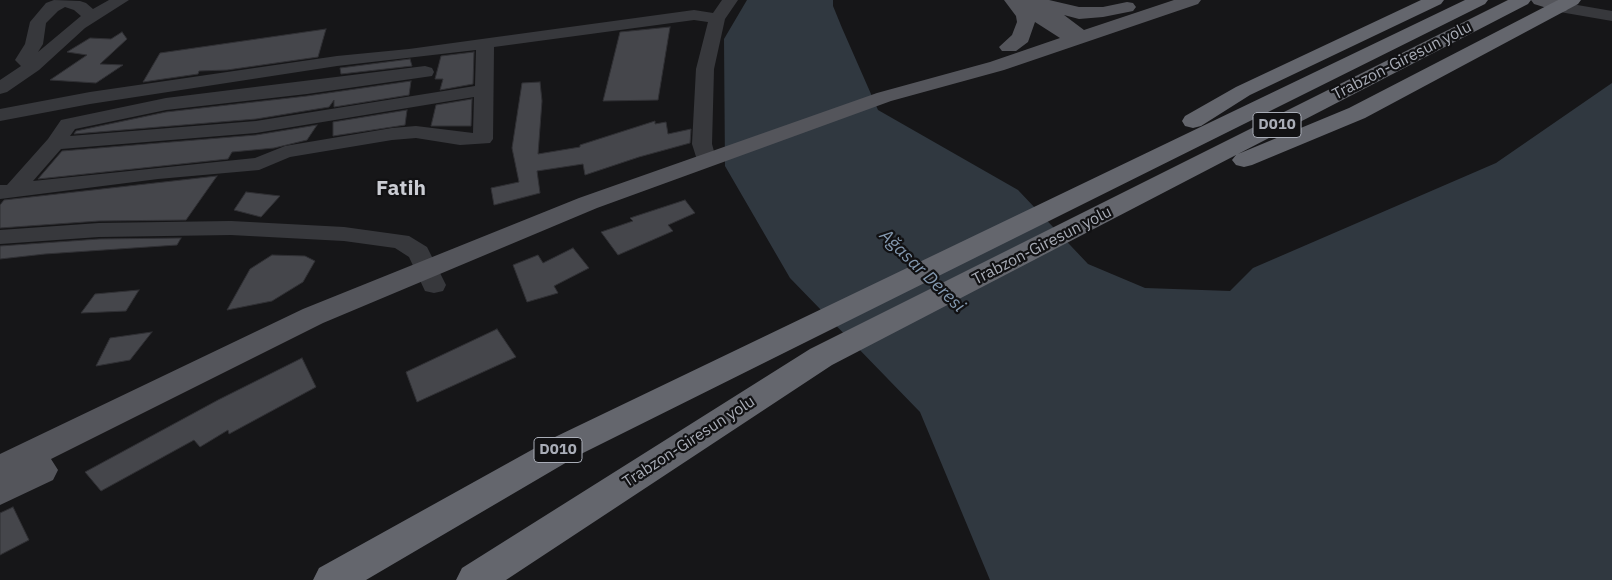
<!DOCTYPE html>
<meta charset="utf-8">
<style>
body{margin:0}
canvas{display:block;background:#161618}
</style>
<canvas width="1612" height="580"></canvas>
<script>
const ctx = document.querySelector('canvas').getContext('2d');
ctx.lineJoin = 'round';
function fillPath(path, color) { ctx.fillStyle = color; ctx.fill(path, 'evenodd'); }
const poly = rows => new Path2D(rows.map(r => 'M' + r).join(''));
function trace(path, color, width, dash) { ctx.strokeStyle = color; ctx.lineWidth = width; ctx.lineCap = dash ? 'butt' : 'round'; ctx.setLineDash(dash || []); ctx.stroke(path); }
function write(font, color, halo, rows, align = 'center') {
  ctx.font = font + ' "IBM Plex Sans",sans-serif'; ctx.lineWidth = 4.5; ctx.setLineDash([]); ctx.textBaseline = 'middle'; ctx.strokeStyle = halo; ctx.fillStyle = color; for (const [text, x, y, turn = 0] of rows) {
    ctx.save(); ctx.translate(x, y); ctx.rotate((+turn || 0) * Math.PI / 180); ctx.textAlign = isNaN(turn) ? turn : align; if (halo) ctx.strokeText(text, 0, 0); ctx.fillText(text, 0, 0); ctx.restore();
  }
}
fillPath(poly([
 [747,0,833,0,833,6,842,28,878,110,1018,190,1088,264,1145,288,1230,291,1253,268,1496,163,1612,83,1612,580,990,580,920,412,790,278,725,166,724,39]
]), '#303840');
const building = poly([
 [670,27,658,100,603,101,620,32,670,27],
 [326,29,318,57,227,70,199,71,198,74,143,82,160,53,326,29],
 [122,32,127,39,100,64,123,65,96,83,50,80,87,55,67,52,90,38,111,39,122,32],
 [474,52,473,84,440,90,443,79,435,79,441,56,474,52],
 [410,59,412,66,341,74,340,68,410,59],
 [411,81,409,95,334,107,334,100,329,107,256,119,74,134,76,131,166,112,307,96,411,81],
 [540,82,542,101,538,154,580,147,580,145,655,121,655,124,666,122,668,134,691,129,690,143,639,157,585,175,583,164,537,171,540,193,494,205,491,188,519,182,512,148,522,83,540,82],
 [472,99,471,126,431,126,436,105,472,99],
 [407,110,405,125,333,136,333,122,407,110],
 [317,125,307,140,274,148,232,152,228,159,38,179,62,151,256,135,317,125],
 [217,176,186,220,99,221,0,228,0,205,4,200,217,176],
 [246,192,280,196,261,217,234,210,246,192],
 [685,200,695,213,668,225,673,231,618,255,601,232,633,221,630,218,685,200],
 [181,238,177,245,45,254,0,259,0,246,99,239,181,238],
 [573,248,589,268,554,286,558,293,527,302,513,265,538,255,543,263,573,248],
 [272,255,305,256,315,261,303,282,272,301,227,310,250,269,272,255],
 [139,290,126,311,81,313,95,294,139,290],
 [497,329,516,357,417,402,406,372,497,329],
 [152,332,130,360,96,366,110,338,152,332],
 [302,358,316,387,229,434,228,430,200,447,194,440,101,491,85,472,218,400,302,358],
 [13,507,29,540,0,555,0,513,13,507]
]);
fillPath(building, '#45464b');
trace(building, '#303034', 1);
fillPath(poly([
 [54,0,80,1,86,3,93,9,109,0,129,0,85,28,39,70,7,92,0,94,0,80,21,66,15,60,25,44,30,22,46,3,54,0],
 [65,7,74,10,81,16,38,52,43,44,46,23,58,11,65,7],
 [722,0,738,0,725,19,714,69,712,144,716,159,712,163,705,165,698,163,692,144,696,69,708,22,694,20,494,47,493,139,490,143,460,145,416,138,392,140,290,157,259,170,158,179,0,199,0,185,7,185,48,139,61,120,166,98,425,66,432,68,434,72,432,76,307,94,166,110,75,129,70,136,256,121,475,86,476,50,337,66,90,104,0,121,0,109,90,92,337,56,409,49,694,10,713,13,722,0],
 [474,97,473,133,416,126,392,128,285,146,255,158,33,181,61,149,256,133,474,97],
 [1560,2,1612,11,1612,21,1554,11,1552,7,1554,3,1560,2],
 [231,221,344,227,409,236,427,247,446,285,443,291,434,293,425,291,409,257,395,248,344,241,231,235,99,237,0,244,0,230,99,223,231,221]
]), '#37383c');
fillPath(poly([
 [1004,0,1049,0,1079,7,1103,7,1127,2,1133,3,1136,7,1133,11,1103,17,1079,19,1064,15,1084,30,1174,0,1201,0,1198,4,1004,70,891,101,597,208,323,323,51,459,58,470,53,480,0,505,0,454,303,309,579,198,877,93,990,62,1060,38,1035,22,1028,42,1016,51,1002,51,999,47,1012,35,1017,22,1016,16,1004,0],
 [1531,0,1557,0,1566,3,1569,7,1566,11,1560,12,1534,4,1531,0]
]), '#54555b');
fillPath(poly([
 [1421,0,1444,0,1441,4,1250,95,1201,126,1193,128,1185,126,1182,121,1185,116,1236,87,1421,0],
 [1465,0,1488,0,1485,4,579,455,366,580,313,580,319,568,555,437,1465,0],
 [1508,0,1531,0,1528,4,1238,154,1349,108,1558,0,1581,0,1578,4,1365,118,1252,165,1244,167,1236,165,1232,160,1236,155,832,365,506,580,456,580,462,568,810,349,1508,0]
]), '#64666d');
for (const [x, y, w] of [
 [1277,125,48],
 [558,450,48]
]) { const box = new Path2D(); box.roundRect(x - w / 2, y - 12.5, w, 25, 4); ctx.fillStyle = '#111113'; ctx.fill(box); trace(box, '#a9adb7', 1); }
write('bold 15px', '#a9adb7', null, [
 ["D010",1277,125],
 ["D010",558,450]
]);
write('16px', '#a9adb7', '#111113', [
 ["Trabzon-Giresun yolu",1402,61,-27],
 ["Trabzon-Giresun yolu",1042,246,-27],
 ["Trabzon-Giresun yolu",689,442,-33]
]);
write('italic 18px', '#8398af', '#111113', [
 ["Ağasar Deresi",922,271,44]
]);
write('bold 21px', '#caccd3', '#111113', [
 ["Fatih",401,189]
]);
</script>
